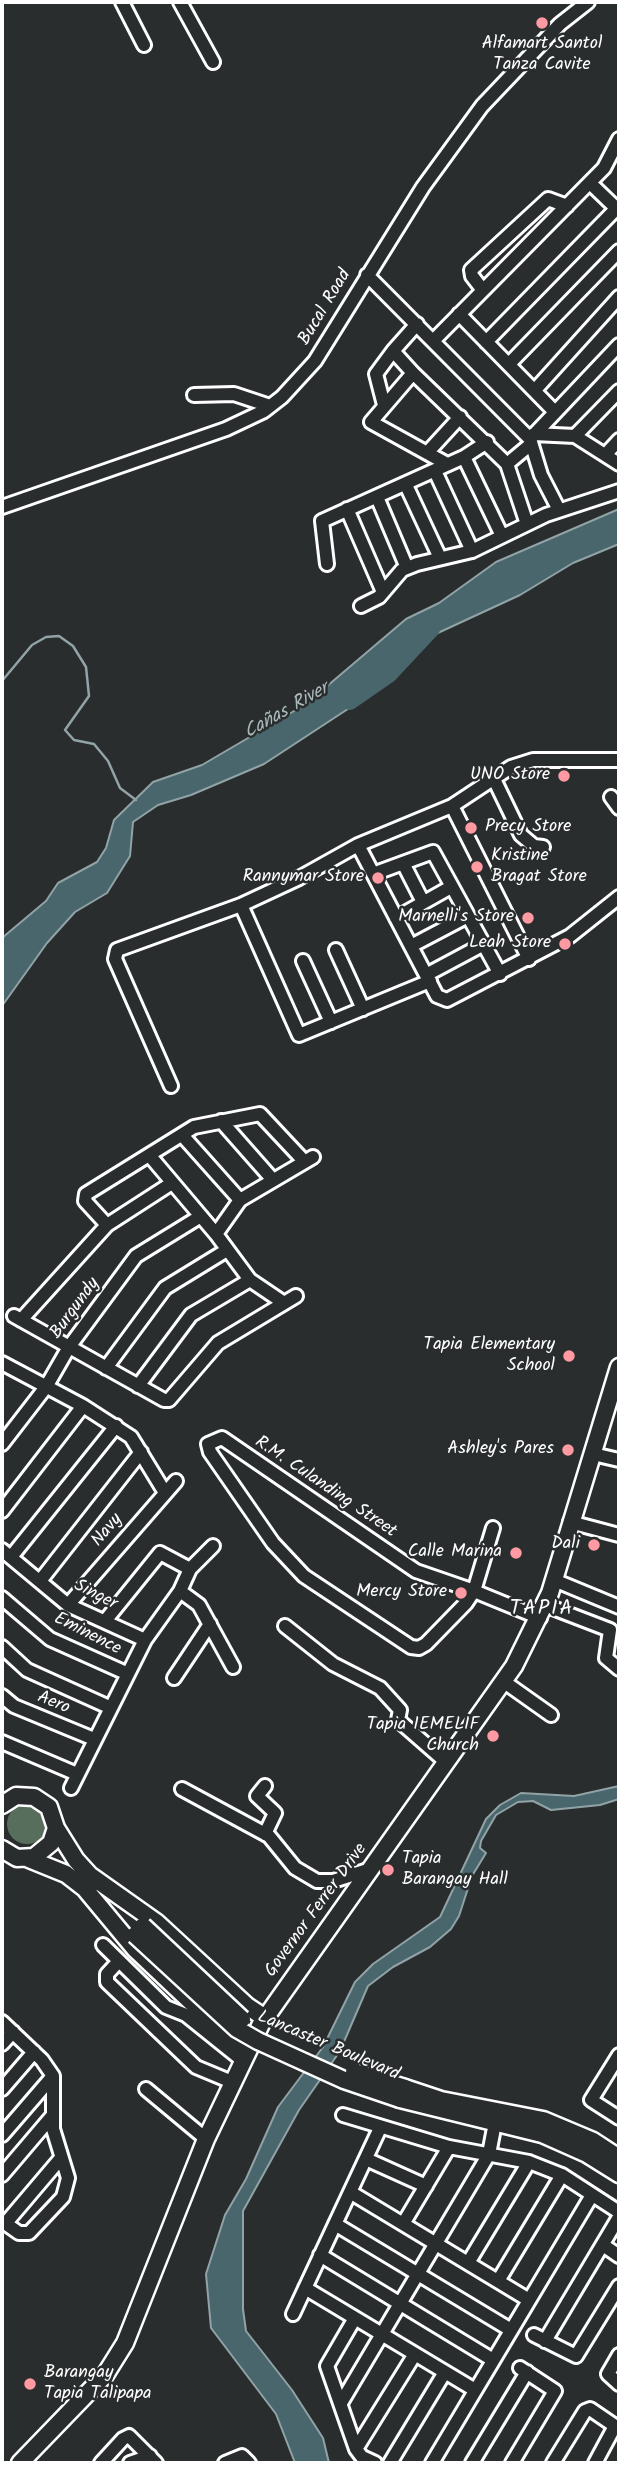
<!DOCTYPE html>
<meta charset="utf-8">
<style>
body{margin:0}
#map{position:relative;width:621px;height:2465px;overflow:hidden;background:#2a2d2e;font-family:Kalam,sans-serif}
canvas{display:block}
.frame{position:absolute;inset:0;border:4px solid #fff;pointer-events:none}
</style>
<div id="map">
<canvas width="621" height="2465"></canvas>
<div class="frame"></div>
</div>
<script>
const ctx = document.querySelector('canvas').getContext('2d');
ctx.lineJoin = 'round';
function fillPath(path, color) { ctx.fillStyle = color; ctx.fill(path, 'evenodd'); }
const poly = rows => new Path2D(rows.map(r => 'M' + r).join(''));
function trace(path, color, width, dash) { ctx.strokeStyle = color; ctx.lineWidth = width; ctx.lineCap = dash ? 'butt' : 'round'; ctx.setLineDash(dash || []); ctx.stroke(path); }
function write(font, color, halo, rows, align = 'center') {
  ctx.font = font + ' Kalam,sans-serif'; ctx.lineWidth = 5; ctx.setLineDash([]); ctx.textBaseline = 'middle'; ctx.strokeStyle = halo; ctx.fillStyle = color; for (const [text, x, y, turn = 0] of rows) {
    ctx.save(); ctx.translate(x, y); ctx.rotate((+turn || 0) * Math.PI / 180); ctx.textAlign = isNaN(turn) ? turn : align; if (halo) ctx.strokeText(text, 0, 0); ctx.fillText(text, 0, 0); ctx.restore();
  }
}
fillPath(poly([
 '7 1824a20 20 0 1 1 40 0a20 20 0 1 1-40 0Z'
]), '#566e5b');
const water = poly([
 [619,509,619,544,573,563,520,595,414,644,354,705,264,764,191,795,158,805,133,822,130,856,107,893,75,912,47,943,2,1006,2,938,46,901,58,883,97,862,106,848,114,820,153,782,202,765,306,704,406,619,439,603,496,562,619,509],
 [619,1786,619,1799,600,1805,551,1810,533,1801,518,1802,496,1815,481,1841,480,1848,486,1853,472,1876,459,1916,451,1929,430,1947,393,1967,368,1986,340,2051,299,2110,243,2211,243,2309,246,2331,292,2390,323,2438,329,2463,295,2463,276,2414,211,2328,206,2274,225,2215,246,2179,278,2107,323,2047,355,1982,373,1964,440,1917,486,1819,500,1805,521,1793,574,1796,619,1786]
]);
fillPath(water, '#48666b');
trace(water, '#91a3a6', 2);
trace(poly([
 [2,681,32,645,46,637,59,636,73,646,86,667,89,696,65,730,74,740,94,744,108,761,120,788,136,800]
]), '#91a3a6', 2.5);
trace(poly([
 [350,702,389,675,432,629]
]), '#48666b', 16);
const minor = poly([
 [122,2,144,45],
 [180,2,213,62],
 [590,183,619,211],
 [367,275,530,439,541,475,559,510],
 [482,289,472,276,471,270,548,199,567,206],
 [459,314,554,411],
 [433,341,604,168,619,139],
 [486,342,617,208],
 [509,364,619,251],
 [413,373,393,351,417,324],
 [535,390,619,297],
 [194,395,234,394,270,406],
 [384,405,376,374,393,351],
 [534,434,575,436,619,464],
 [575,436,619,391],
 [530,439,619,345],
 [427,453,460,417],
 [606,454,619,440],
 [464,457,502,536],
 [447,464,371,422,413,373,507,464,527,524],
 [507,464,531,444],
 [435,471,472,551],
 [406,485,440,558],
 [377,497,407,568],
 [2,507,226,429,264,411,282,397,315,361,423,187,482,106,560,24,588,2],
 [347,509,383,592],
 [327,564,322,521,464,457,487,442],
 [361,606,379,597,402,570,417,564,472,551,546,515,619,491],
 [493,777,521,835,534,846,543,847],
 [611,797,619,808],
 [358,845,437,996,447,1000,570,936,619,897],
 [403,863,423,902],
 [373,874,433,852,500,974],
 [241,905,299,1035,430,981],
 [396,918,451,887],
 [411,946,468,916],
 [336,950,363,1009],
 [529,959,452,806,511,767,533,760,619,760],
 [303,961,331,1022],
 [426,975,484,944],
 [171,1086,115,959,117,950,241,905,299,878,358,845,452,806],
 [221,1121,273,1180],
 [182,1135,240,1200],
 [150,1156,216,1234,250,1280,284,1303],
 [107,1225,85,1201,86,1194,194,1127,260,1114,304,1161],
 [216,1234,240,1200,313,1157],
 [14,1316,164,1400,169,1400,218,1343,296,1296],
 [21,1320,107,1225,172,1183],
 [2,1363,83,1406,131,1437,164,1491],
 [106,1368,165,1288,227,1250],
 [138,1386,191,1315,250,1280],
 [2,1444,46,1387,69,1347,136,1256,201,1216],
 [593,1454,619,1460],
 [2,1511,83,1406],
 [570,1522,619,1535],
 [493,1528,474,1591,466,1603,426,1644,419,1648,411,1647,304,1576,273,1543,210,1452,208,1444,222,1438,416,1571,474,1591,540,1618],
 [2,1550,68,1605,145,1640],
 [11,1557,116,1426],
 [554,1580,619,1607],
 [40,1581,141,1452],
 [180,1591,199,1605,233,1667],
 [2,1598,50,1639,126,1673],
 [68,1605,176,1481],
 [545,1605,610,1630,606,1658,619,1669],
 [105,1621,160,1553,190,1569],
 [285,1626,333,1664,380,1688,400,1710,398,1720,446,1762],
 [2,1647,27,1670,109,1707],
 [174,1678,210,1624],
 [503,1681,551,1715],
 [2,1696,14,1706,94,1739],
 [2,1742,77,1774],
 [71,1788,145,1640,180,1591,190,1569,213,1546],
 [182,1789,269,1836,295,1868,317,1881,333,1881,371,1869],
 [265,1834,275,1813,257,1796,265,1786],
 [103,1945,166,2007,186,2015,242,2060],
 [119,1961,107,1974,107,1982,196,2067,232,2082],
 [2,2022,42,2060,53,2076,53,2129,68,2178,63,2197,29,2233,19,2233,2,2221],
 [2,2044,13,2032],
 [619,2055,591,2100,619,2118],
 [2,2089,34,2052],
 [146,2089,206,2139],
 [343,2115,449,2147,529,2162,562,2175,619,2212],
 [2,2135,53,2076],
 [366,2159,426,2186],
 [2,2175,53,2115],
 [350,2192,529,2300],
 [5,2224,61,2158],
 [335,2224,511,2330],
 [403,2224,449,2147],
 [603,2245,619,2256],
 [320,2255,493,2360],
 [468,2263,529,2162],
 [498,2281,562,2175],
 [305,2288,475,2390],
 [293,2314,380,2128],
 [355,2318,327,2366,356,2449,362,2457,375,2463],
 [534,2335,576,2356,619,2286],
 [545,2341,619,2217],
 [619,2355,608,2374,619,2384],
 [341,2403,489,2154,495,2123],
 [356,2449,415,2354],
 [101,2463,123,2439,129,2436,156,2463],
 [130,2463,150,2456],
 [225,2463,242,2456,249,2463],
 [390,2463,445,2372],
 [432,2463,592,2195],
 [472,2463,527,2372],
 [512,2463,555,2391,520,2368],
 [553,2463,585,2411,590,2409,615,2426,595,2463]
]);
const major = poly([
 [2,1805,16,1796,34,1797,49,1807,56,1828,51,1843,34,1857,17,1858,2,1849],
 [56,1828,76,1860,96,1882],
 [29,1859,66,1874,88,1891],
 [91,1876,156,1922,247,2006,265,2018],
 [81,1884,135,1949,226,2035,247,2048],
 [405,2088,441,2100,543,2120,593,2141,619,2158],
 [400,2099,542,2134,587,2154,619,2174],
 [20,2463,105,2375,125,2343,206,2139,261,2024,514,1666,550,1593,619,1367]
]);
trace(minor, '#fff', 18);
trace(major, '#fff', 21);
trace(minor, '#2a2d2e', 12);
trace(major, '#2a2d2e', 16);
const majorBridge = poly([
 [143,1926,242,2019],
 [135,1935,237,2029,258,2041,344,2080,400,2099],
 [354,2072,405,2088]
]);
trace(majorBridge, '#fff', 21, []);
trace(majorBridge, '#2a2d2e', 16);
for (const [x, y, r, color] of [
 [542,23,7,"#ff9aa2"],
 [564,776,7,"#ff9aa2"],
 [471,828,7,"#ff9aa2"],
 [477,867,7,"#ff9aa2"],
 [378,878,7,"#ff9aa2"],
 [528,918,7,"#ff9aa2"],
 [565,944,7,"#ff9aa2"],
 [569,1356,7,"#ff9aa2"],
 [568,1450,7,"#ff9aa2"],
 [594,1545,7,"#ff9aa2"],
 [516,1553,7,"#ff9aa2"],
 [461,1593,7,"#ff9aa2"],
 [493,1736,7,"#ff9aa2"],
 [388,1870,7,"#ff9aa2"],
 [30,2384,7,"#ff9aa2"]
]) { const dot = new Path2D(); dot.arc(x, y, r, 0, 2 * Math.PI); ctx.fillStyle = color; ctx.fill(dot); trace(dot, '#2a2d2e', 2.5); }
write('18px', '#fff', '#2a2d2e', [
 ["Alfamart Santol",542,45,"center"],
 ["Tanza Cavite",542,66,"center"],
 ["UNO Store",550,776],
 ["Precy Store",485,828,"left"],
 ["Kristine",491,857,"left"],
 ["Bragat Store",491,878,"left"],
 ["Rannymar Store",364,878],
 ["Marnelli's Store",514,918],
 ["Leah Store",551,944],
 ["Tapia Elementary",555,1346],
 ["School",555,1367],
 ["Ashley's Pares",554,1450],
 ["Dali",580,1545],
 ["Calle Marina",502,1553],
 ["Mercy Store",447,1593],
 ["Tapia IEMELIF",479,1726],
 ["Church",479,1747],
 ["Tapia",402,1860,"left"],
 ["Barangay Hall",402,1881,"left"],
 ["Barangay",44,2374,"left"],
 ["Tapia Talipapa",44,2395,"left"]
], 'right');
write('18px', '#fff', '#2a2d2e', [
 ["Bucal Road",326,308,-59],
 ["Burgundy",76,1309,-54],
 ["R.M. Culanding Street",325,1488,34],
 ["Navy",108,1531,-50],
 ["Singer",95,1596,27],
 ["Eminence",87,1635,27],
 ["Aero",53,1704,22],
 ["Governor Ferrer Drive",317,1911,-54],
 ["Lancaster Boulevard",328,2047,23]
]);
write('italic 19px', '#adbabc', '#2a2d2e', [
 ["Cañas River",287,712,-30]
]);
ctx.letterSpacing = '2px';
write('21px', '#fff', '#2a2d2e', [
 ["TAPIA",542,1610]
]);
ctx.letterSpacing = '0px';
</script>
